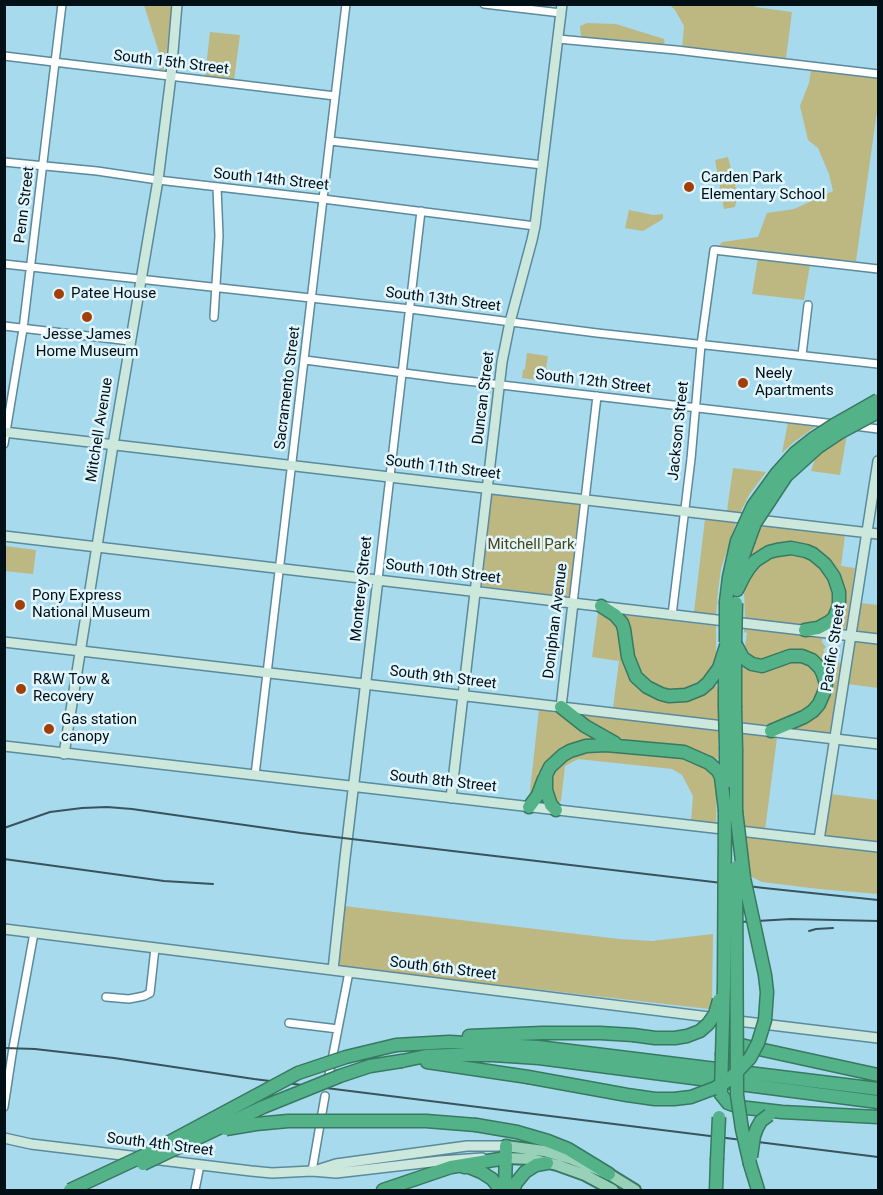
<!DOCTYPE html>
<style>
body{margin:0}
#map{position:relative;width:883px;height:1195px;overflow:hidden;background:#a7daed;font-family:Roboto,sans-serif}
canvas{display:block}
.frame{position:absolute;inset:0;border:6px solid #011017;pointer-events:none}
</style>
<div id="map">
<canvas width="883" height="1195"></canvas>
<div class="frame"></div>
</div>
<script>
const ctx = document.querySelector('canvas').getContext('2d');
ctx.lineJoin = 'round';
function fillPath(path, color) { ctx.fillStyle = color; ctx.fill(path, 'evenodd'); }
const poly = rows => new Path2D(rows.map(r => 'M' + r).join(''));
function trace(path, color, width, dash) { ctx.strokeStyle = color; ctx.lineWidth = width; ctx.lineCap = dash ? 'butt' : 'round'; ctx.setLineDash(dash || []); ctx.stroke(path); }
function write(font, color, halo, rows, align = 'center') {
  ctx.font = font + ' Roboto,sans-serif'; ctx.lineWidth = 5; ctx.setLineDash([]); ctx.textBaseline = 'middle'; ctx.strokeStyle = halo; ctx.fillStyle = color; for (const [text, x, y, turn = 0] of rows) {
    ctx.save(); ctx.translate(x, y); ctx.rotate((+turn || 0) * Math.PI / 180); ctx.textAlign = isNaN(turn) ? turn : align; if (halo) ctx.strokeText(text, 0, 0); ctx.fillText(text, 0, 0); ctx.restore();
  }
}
fillPath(poly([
 [144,5,172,5,165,66,163,70,159,71,161,59],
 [670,5,755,5,755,7,792,12,786,58,682,49,684,26,675,10],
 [587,23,616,24,664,39,665,47,581,37,580,26],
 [210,32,240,35,234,80,205,76],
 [811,70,876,77,878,79,878,104,856,261,811,259,804,300,752,294,758,258,718,248,722,242,758,237,767,213,794,209,833,191,829,174,818,148,808,140,800,106,809,83],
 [728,157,736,189,737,198,735,207,724,209,715,160],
 [629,210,653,215,663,214,663,219,643,231,625,228],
 [527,353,548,356,546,369,554,371,553,382,522,378,523,370,525,369],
 [788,422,815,427,794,442,782,453],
 [847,434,840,475,811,471,816,456,834,442],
 [733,468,766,472,749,495,740,513,727,511],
 [491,494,580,505,570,597,481,586],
 [705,519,736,523,721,569,718,591,716,615,694,612],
 [761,526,845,535,841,566,855,568,847,626,845,629,826,628,841,586,807,547,747,561],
 [5,546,36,550,33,574,5,571],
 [788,550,814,559,832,583,834,605,827,619,807,626,745,619,744,589,757,563],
 [861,603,878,605,878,634,859,632,857,629],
 [598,612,606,613,618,623,625,661,658,696,710,684,717,686,719,692,718,721,613,708,619,661,592,657],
 [617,614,716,626,716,659,714,666,700,684,690,689,668,692,639,676],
 [744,629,822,638,822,642,826,647,823,650,829,658,833,655,841,665,830,733,790,729,828,690,812,656,763,661,763,659,752,657,745,647,747,633,744,632],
 [857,642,878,644,878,688,848,684,855,644],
 [790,659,810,663,822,682,814,703,787,722,762,725,743,723,741,700,741,661],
 [539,709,553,712,561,715,607,743,567,747,529,800],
 [578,714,718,731,718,757,716,764,615,740],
 [743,734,777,738,765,830,743,827],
 [598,748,676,756,689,759,706,766,715,775,717,785,716,825,691,822,693,796,682,775,672,769,578,759,565,766,561,801,558,803,554,801,550,795,551,773,565,757],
 [830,794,878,800,878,844,827,838,824,834],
 [743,836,878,853,878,894,819,889,762,882,752,877,744,875],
 [344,906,619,939,652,941,713,934,712,1000,709,1009,342,967,338,965,338,960]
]), '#bdb782');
const street = poly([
 [484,4,561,13],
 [558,39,676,50,878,74],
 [4,56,335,96],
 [330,141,543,165],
 [4,162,97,171,158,180,323,199,535,226],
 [4,264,410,309,597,333,878,364],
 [214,317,219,236,217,187],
 [4,326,130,341],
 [802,355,808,305],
 [305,360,450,379,835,424],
 [855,426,878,429],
 [4,444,23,329,62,4],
 [378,579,421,211],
 [573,603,597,396],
 [672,615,691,459,701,345,714,250,878,269],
 [255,775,346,4],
 [106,997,129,999,144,996,150,993,155,948],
 [289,1023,338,1029],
 [329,1075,349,972],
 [4,1107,13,1048,34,933],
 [312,1171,325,1096],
 [195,1190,200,1165]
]);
const secondary = poly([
 [4,432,878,534],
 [4,536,878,639],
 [4,642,878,744],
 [561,707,573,603],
 [4,746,878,847],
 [64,754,113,445,158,180,171,76,177,4],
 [451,798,502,362,510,322,532,240,535,226,562,4],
 [819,840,878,461],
 [4,929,717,1018],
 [333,970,345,858,378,579],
 [730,1020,878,1038],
 [4,1138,31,1144,139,1157],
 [152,1159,251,1171,272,1173,312,1171,336,1173,440,1161,482,1158],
 [317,1170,336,1164,467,1146,506,1146]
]);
const primary = poly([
 [506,1146,544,1151,572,1159,609,1174,635,1190],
 [506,1158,531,1159,557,1165,585,1175,613,1190]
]);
const highway = poly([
 [738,581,742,559,748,542],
 [737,590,744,576,749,568,755,561,769,552,777,550,791,548,806,551,813,554,825,564,834,577,839,592,839,606,834,618,829,622,818,628,805,630],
 [726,602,729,577,737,541],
 [601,606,615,615,622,623,624,629,628,657,636,677,647,687,661,694,669,696,686,695,701,689,708,683,719,668,726,646],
 [735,643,743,658,752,664,762,666,790,656,802,656,812,660,820,668,823,674,826,684,825,690,819,704,813,711,804,717,771,731],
 [725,706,725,658],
 [735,706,735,644],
 [561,707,585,726,615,743],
 [726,782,726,749],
 [529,807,538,795,544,779],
 [556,810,551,805,546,790,546,775,550,767,563,755,570,751,586,746,606,745,684,752,709,763,718,771,721,777,725,810],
 [736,811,736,751],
 [469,1036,542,1033,600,1033,633,1035],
 [396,1045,449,1042,538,1047,878,1089],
 [722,1054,730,1048,737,1045,745,1046,878,1075],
 [402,1061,426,1056,451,1055,493,1055,539,1058,878,1102],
 [427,1062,528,1077],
 [720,1093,728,1103,739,1107,782,1112,878,1117],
 [476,1125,517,1132,548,1141,568,1149,609,1174],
 [750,1164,758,1190],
 [464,1167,469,1167,481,1172,492,1179,501,1190],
 [383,1190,451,1167,506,1158],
 [505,1190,506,1146],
 [513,1190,516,1183,525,1172,536,1165,547,1163],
 [716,1190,717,1160]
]);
trace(street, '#5a8a9c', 10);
trace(secondary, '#5a8a9c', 12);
trace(primary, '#377961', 14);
trace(highway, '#377961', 15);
trace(street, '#fff', 7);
trace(secondary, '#cce8dc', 9);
trace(primary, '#98d1b8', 10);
trace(highway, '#54b289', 12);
trace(poly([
 [4,828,50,812,82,808,107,807,132,809,301,833,764,888,878,900],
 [4,859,164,881,213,884],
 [740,922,791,919,878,921],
 [809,931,816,929,833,928],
 [4,1048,35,1049,114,1058,254,1079,878,1157]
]), '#38535e', 2);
const highwayBridge = poly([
 [737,541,753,506,777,473,795,453,814,438,834,425,878,400],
 [748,542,755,523,786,476,818,447,839,433,878,412],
 [726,642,726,602],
 [735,643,736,603],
 [725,706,726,749],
 [735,706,736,751],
 [736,867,737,1095,742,1129,750,1164],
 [633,1035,655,1038,675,1038,687,1036,700,1031,708,1024,715,1014,719,1000],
 [528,1077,627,1095,655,1099,674,1099,691,1097,715,1088,729,1080,750,1058,758,1043,765,1020,767,992,765,975,744,878,736,811],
 [721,1091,724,985,725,810],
 [226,1129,256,1124,288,1121,426,1121,476,1125],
 [751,1157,754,1136,757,1128,761,1121,769,1115],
 [717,1160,719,1117],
 [143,1164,263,1107,340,1076,370,1066,402,1061],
 [70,1190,145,1155,298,1073,346,1057,396,1045]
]);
trace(highwayBridge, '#377961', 15, []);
trace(highwayBridge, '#54b289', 12);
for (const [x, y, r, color] of [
 [689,187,6,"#a23f06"],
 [59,294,6,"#a23f06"],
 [87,317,6,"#a23f06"],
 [743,383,6,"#a23f06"],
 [20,605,6,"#a23f06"],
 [21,689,6,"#a23f06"],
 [49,729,6,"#a23f06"]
]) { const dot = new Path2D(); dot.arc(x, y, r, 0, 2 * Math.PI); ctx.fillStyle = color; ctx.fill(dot); trace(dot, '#e1f5fd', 2); }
write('15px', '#011017', '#e1f5fd', [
 ["South 15th Street",171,63,7],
 ["South 14th Street",271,180,6],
 ["Penn Street",25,205,-83],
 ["South 13th Street",443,300,7],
 ["South 12th Street",593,382,7],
 ["Sacramento Street",288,388,-83],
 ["Duncan Street",484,398,-83],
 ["Mitchell Avenue",100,430,-81],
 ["Jackson Street",679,431,-84],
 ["South 11th Street",443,468,7],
 ["South 10th Street",443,572,7],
 ["Monterey Street",362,589,-84],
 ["Doniphan Avenue",556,621,-83],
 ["Pacific Street",834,648,-81],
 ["South 9th Street",443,678,7],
 ["South 8th Street",443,782,6],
 ["South 6th Street",443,969,7],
 ["South 4th Street",160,1145,7]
]);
write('15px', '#011017', '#e1f5fd', [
 ["Carden Park",701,178],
 ["Elementary School",701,195],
 ["Patee House",71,294],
 ["Jesse James",87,335,"center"],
 ["Home Museum",87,352,"center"],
 ["Neely",755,374],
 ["Apartments",755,391],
 ["Pony Express",32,596],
 ["National Museum",32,613],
 ["R&W Tow &",33,680],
 ["Recovery",33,697],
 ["Gas station",61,720],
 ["canopy",61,737]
], 'left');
write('15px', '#4a4514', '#e1f5fd', [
 ["Mitchell Park",531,545]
]);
</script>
